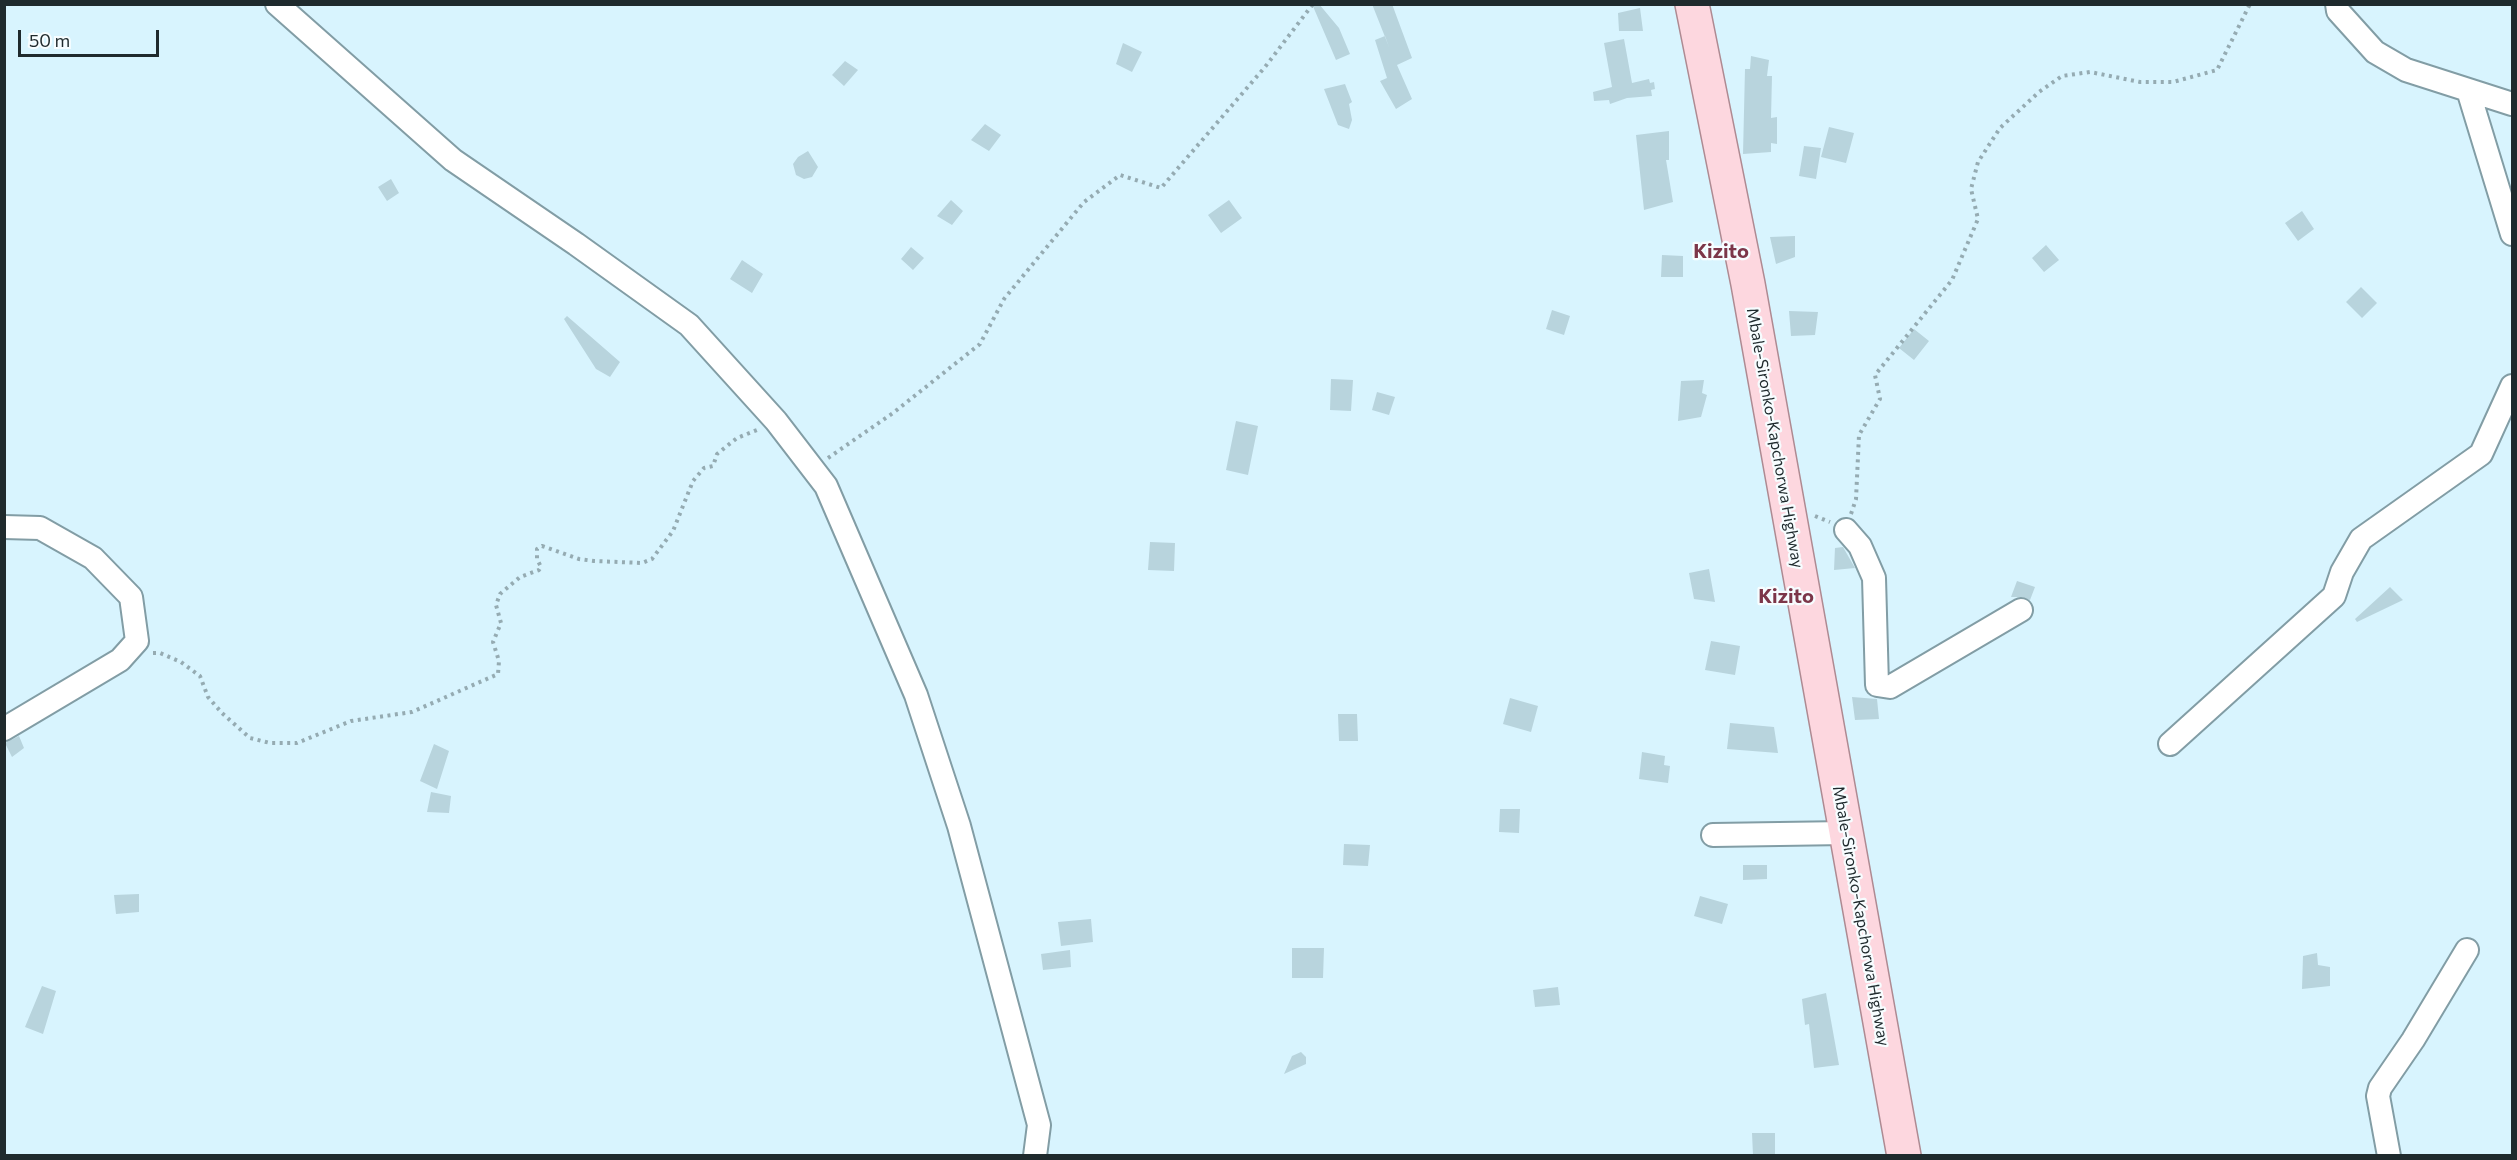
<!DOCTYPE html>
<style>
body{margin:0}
#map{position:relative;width:2517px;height:1160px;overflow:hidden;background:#d8f4fe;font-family:Commissioner,sans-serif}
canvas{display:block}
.frame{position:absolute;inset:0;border:6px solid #1f2a2d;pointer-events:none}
.scale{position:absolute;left:18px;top:30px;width:141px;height:27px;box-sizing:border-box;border:3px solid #1f2a2d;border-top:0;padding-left:8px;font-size:18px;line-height:21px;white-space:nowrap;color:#1f2a2d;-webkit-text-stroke:4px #f7fdff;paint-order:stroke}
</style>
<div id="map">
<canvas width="2517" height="1160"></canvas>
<div class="frame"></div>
<div class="scale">50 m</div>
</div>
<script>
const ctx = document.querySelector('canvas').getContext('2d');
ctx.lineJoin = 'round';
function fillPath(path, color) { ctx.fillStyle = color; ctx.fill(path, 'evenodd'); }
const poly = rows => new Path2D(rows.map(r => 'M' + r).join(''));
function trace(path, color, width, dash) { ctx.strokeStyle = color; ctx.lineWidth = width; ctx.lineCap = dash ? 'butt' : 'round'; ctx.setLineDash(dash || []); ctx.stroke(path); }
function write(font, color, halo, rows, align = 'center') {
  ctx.font = font + ' Commissioner,sans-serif'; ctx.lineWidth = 4.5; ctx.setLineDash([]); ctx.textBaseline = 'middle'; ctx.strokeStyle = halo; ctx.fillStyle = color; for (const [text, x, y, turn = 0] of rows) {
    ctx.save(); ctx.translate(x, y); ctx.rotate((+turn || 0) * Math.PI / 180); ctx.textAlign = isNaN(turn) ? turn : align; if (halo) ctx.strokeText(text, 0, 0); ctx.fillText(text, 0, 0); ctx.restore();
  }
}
fillPath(poly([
 [1312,4,1319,4,1339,28,1350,54,1336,60],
 [1372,4,1392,4,1412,58,1397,65,1412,99,1396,109,1380,81,1387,78,1375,40,1385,36,1389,47],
 [1640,8,1643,31,1619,31,1618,13],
 [1624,39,1632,83,1649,79,1650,83,1654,82,1655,89,1651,90,1652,96,1627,98,1610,104,1609,100,1594,101,1593,92,1612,87,1604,43],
 [1123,43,1142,52,1132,72,1116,64],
 [1751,56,1769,60,1767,76,1772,76,1771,118,1777,117,1777,144,1771,143,1771,152,1743,154,1745,69,1750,69],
 [845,61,858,70,844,86,832,75],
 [1345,84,1352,102,1349,104,1352,120,1349,129,1338,125,1324,89],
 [985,124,1001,135,989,151,971,140],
 [1829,127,1854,133,1846,163,1821,157],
 [1669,131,1669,160,1666,160,1673,202,1644,210,1636,135],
 [1804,146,1821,148,1816,179,1799,176],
 [808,151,818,167,812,177,804,179,796,175,793,164,798,157],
 [391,179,399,193,387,201,378,187],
 [951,200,963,211,952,225,937,216],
 [1229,200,1242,218,1221,233,1208,215],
 [2302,211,2314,229,2298,241,2285,223],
 [1795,236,1795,257,1776,264,1770,237],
 [2046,245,2059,260,2044,272,2032,258],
 [911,247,924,258,913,270,901,259],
 [1662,255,1683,256,1683,277,1661,277],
 [742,260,763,274,752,293,730,279],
 [2361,287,2377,303,2362,318,2346,302],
 [1552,310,1570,316,1564,335,1546,329],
 [1789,311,1818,312,1815,335,1791,336],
 [567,316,620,362,610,377,596,369,564,319],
 [1914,329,1929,341,1914,360,1899,348],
 [1331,379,1353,380,1351,411,1330,410],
 [1704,380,1702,393,1707,395,1701,417,1678,421,1681,381],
 [1377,392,1395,397,1389,415,1372,410],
 [1236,421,1258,426,1248,475,1226,470],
 [1150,542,1175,543,1174,571,1148,570],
 [1843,547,1855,568,1834,570,1835,548],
 [1709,569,1715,602,1694,599,1689,573],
 [2017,581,2035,587,2030,600,2021,597,2011,597],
 [2390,587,2403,600,2357,622,2355,619],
 [1711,641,1740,646,1735,675,1705,670],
 [1852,697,1877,699,1879,719,1855,720],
 [1510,698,1538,706,1531,732,1503,724],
 [1338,714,1357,714,1358,741,1339,741],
 [1730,723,1774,727,1778,753,1727,749],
 [19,736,24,748,12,757,5,743],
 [434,744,449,751,437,789,420,781],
 [1642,752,1665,756,1664,765,1670,766,1668,783,1639,779],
 [431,792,451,796,449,813,427,812],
 [1500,809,1520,809,1519,833,1499,832],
 [1344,844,1370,845,1368,866,1343,865],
 [1743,865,1767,865,1767,879,1743,880],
 [139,894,139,912,116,914,114,895],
 [1700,896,1728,904,1722,924,1694,916],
 [1091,919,1093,942,1061,946,1058,922],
 [1292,948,1324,948,1323,978,1292,978],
 [1070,950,1071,967,1043,970,1041,954],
 [2317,953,2318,965,2330,967,2330,986,2302,989,2303,956],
 [42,986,56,991,43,1034,25,1027],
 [1558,987,1560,1005,1535,1007,1533,990],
 [1826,993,1839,1065,1814,1068,1809,1024,1805,1025,1802,999],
 [1301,1052,1306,1057,1306,1064,1284,1074,1292,1056],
 [1752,1133,1775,1133,1775,1155,1753,1155]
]), '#b8d4dd');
const minor = poly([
 [277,4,453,160,576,244,689,325,776,421,826,486,916,695,959,826,1039,1125,1035,1156],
 [2337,4,2338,11,2375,52,2406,70,2512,104],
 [2468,90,2512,234],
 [4,527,40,528,93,558,131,597,137,641,120,660,4,729],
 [1846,530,1860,546,1874,578,1877,685,1890,687,2021,610],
 [2170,744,2334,596,2342,572,2361,539,2481,454,2512,386],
 [1713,835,1846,833],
 [2389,1156,2378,1096,2380,1088,2413,1040,2467,950]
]);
const primary = poly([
 [1692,4,1748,284,1904,1156]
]);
trace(minor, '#829da5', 26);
trace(primary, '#ae8a92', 36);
trace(poly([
 [828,458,893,413,980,344,1004,299,1084,202,1120,175,1161,188,1265,67,1313,4],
 [1851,514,1856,499,1859,435,1880,399,1875,375,1952,280,1978,219,1971,189,1978,162,2000,128,2039,92,2062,76,2090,72,2140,82,2173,82,2217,70,2250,4],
 [1815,516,1830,522],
 [153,653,160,653,181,662,200,676,208,697,222,713,250,738,270,743,297,743,351,721,412,712,498,674,499,661,493,642,501,623,496,605,500,594,520,577,539,570,541,567,537,559,537,549,542,546,579,559,594,561,642,563,652,559,673,531,693,481,704,468,713,466,717,454,737,438,757,430]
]), '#95abb2', 4, [3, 4.5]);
trace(minor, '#fff', 22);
trace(primary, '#fdd7df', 33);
write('16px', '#1f2a2d', '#f7fdff', [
 ["Mbale-Sironko-Kapchorwa Highway",1775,438,80],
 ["Mbale-Sironko-Kapchorwa Highway",1861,916,80]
]);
write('bold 20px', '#7c3649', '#f7fdff', [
 ["Kizito",1721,251],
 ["Kizito",1786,596]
]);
</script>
